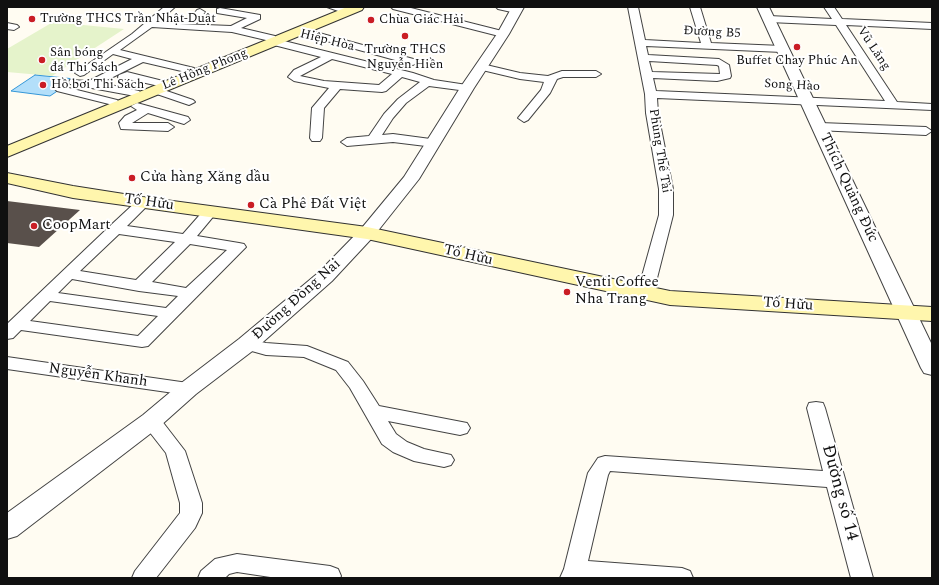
<!DOCTYPE html>
<meta charset="utf-8">
<style>
body{margin:0}
#map{position:relative;width:939px;height:585px;overflow:hidden;background:#fffcf2;font-family:Spectral,serif}
canvas{display:block}
.frame{position:absolute;inset:0;border:8px solid #101010;pointer-events:none}
</style>
<div id="map">
<canvas width="939" height="585"></canvas>
<div class="frame"></div>
</div>
<script>
const ctx = document.querySelector('canvas').getContext('2d');
ctx.lineJoin = 'round';
function fillPath(path, color) { ctx.fillStyle = color; ctx.fill(path, 'evenodd'); }
const poly = rows => new Path2D(rows.map(r => 'M' + r).join(''));
function trace(path, color, width, dash) { ctx.strokeStyle = color; ctx.lineWidth = width; ctx.lineCap = dash ? 'butt' : 'round'; ctx.setLineDash(dash || []); ctx.stroke(path); }
function write(font, color, halo, rows, align = 'center') {
  ctx.font = font + ' Spectral,serif'; ctx.lineWidth = 4; ctx.setLineDash([]); ctx.textBaseline = 'middle'; ctx.strokeStyle = halo; ctx.fillStyle = color; for (const [text, x, y, turn = 0] of rows) {
    ctx.save(); ctx.translate(x, y); ctx.rotate((+turn || 0) * Math.PI / 180); ctx.textAlign = isNaN(turn) ? turn : align; if (halo) ctx.strokeText(text, 0, 0); ctx.fillText(text, 0, 0); ctx.restore();
  }
}
fillPath(poly([
 [53,22,124,29,52,76,7,72,7,49]
]), '#e5f3cb');
const water = poly([
 [35,75,75,79,50,96,11,91,35,75]
]);
fillPath(water, '#b3dffa');
trace(water, '#3496d7', 1);
fillPath(poly([
 [7,201,80,210,39,247,7,243]
]), '#59504b');
const minor = poly([
 [164,7,175,7,158,22,179,24,174,21,176,19,190,19,197,10,200,9,205,12,196,24,180,24,231,26,247,18,217,13,217,9,220,8,260,15,260,19,241,28,275,36,276,39,413,73,434,80,467,85,473,88,467,91,429,86,406,103,393,118,382,135,393,134,438,140,440,143,438,146,434,147,393,142,347,146,341,142,347,138,369,136,384,114,398,99,420,82,402,77,386,91,382,92,340,89,324,108,322,138,320,141,312,141,310,138,312,108,329,88,294,81,288,77,294,70,321,57,270,44,270,41,232,32,152,27,120,50,194,68,195,70,190,73,143,62,101,83,139,91,141,93,139,95,135,96,70,84,69,82,70,80,89,81,132,59,113,54,84,75,80,76,75,73,132,34,164,7],
 [332,59,392,74,379,85,324,81,300,76,332,59],
 [327,7,344,7,346,9,341,12,327,7],
 [391,7,407,7,506,32,508,34,503,37,393,9,391,7],
 [496,7,515,7,521,10,516,13,498,9,496,7],
 [628,7,638,7,645,40,701,43,690,7,700,7,711,43,782,46,787,49,782,52,646,46,648,55,719,59,729,65,731,76,730,78,717,81,653,78,656,91,885,101,836,25,769,22,764,19,769,16,832,19,824,7,834,7,842,19,932,23,932,29,846,25,897,102,932,104,932,110,657,98,658,113,673,189,673,215,653,294,651,297,645,299,639,297,637,294,659,215,659,189,646,113,645,94,628,7],
 [649,61,717,65,719,66,720,74,652,72,649,61],
 [7,23,17,25,19,27,14,30,7,29,7,23],
 [301,28,417,60,418,62,413,65,298,33,296,31,301,28],
 [482,64,520,73,548,76,562,71,596,71,601,74,596,77,563,77,557,79,550,93,528,120,524,122,518,118,541,90,544,82,520,79,478,69,477,67,482,64],
 [127,72,163,81,164,83,159,86,128,79,119,79,118,77,119,75,127,72],
 [61,86,117,100,119,102,113,105,57,91,55,89,61,86],
 [155,87,193,100,195,102,189,105,151,92,149,90,155,87],
 [137,103,188,117,190,120,184,124,148,113,132,123,168,123,174,127,168,131,121,129,119,123,125,116,137,110,131,106,137,103],
 [820,123,926,127,932,131,926,135,816,130,814,127,816,124,820,123],
 [143,199,148,200,150,203,127,226,183,234,205,209,210,208,215,209,217,212,197,236,239,243,244,244,246,247,148,346,142,347,21,330,13,338,7,339,7,324,110,226,138,200,143,199],
 [119,234,175,242,136,280,80,271,119,234],
 [190,244,227,250,186,288,152,282,190,244],
 [72,279,139,291,178,296,166,308,58,293,72,279],
 [50,301,158,316,138,336,30,321,50,301],
 [247,339,266,343,307,346,348,362,363,381,379,406,467,423,470,428,467,433,460,435,388,421,396,434,407,442,424,449,451,455,454,460,451,465,444,467,414,461,393,452,382,444,350,388,336,370,304,357,266,355,241,348,238,344,241,340,247,339],
 [7,357,188,383,194,385,197,389,194,393,188,395,7,369,7,357],
 [816,402,823,403,825,408,873,578,851,578,827,487,610,471,608,475,588,561,682,568,690,571,693,578,560,578,564,569,588,473,598,458,605,456,823,471,807,408,809,403,816,402],
 [151,414,158,416,185,451,202,503,202,513,195,528,156,578,132,578,135,571,180,513,180,503,166,453,141,421,144,416,151,414],
 [237,554,330,566,338,569,341,576,340,578,277,578,237,572,229,574,225,578,198,578,201,571,215,559,237,554]
]);
const tertiary = poly([
 [512,7,524,7,509,34,474,88,419,179,373,237,332,281,255,349,196,394,159,427,17,536,7,539,7,513,143,415,180,384,239,339,318,273,361,229,404,177,460,88,497,34,512,7],
 [757,7,769,7,932,345,932,375,924,373,921,368,757,7]
]);
const secondary = poly([
 [347,7,364,7,362,10,7,157,7,146,347,7],
 [7,173,73,186,143,197,367,227,670,291,932,307,932,321,670,305,367,239,73,198,7,183,7,173]
]);
trace(minor, '#434343', 2);
trace(tertiary, '#434343', 2);
trace(secondary, '#323232', 2);
fillPath(minor, '#fff');
fillPath(tertiary, '#fff');
fillPath(secondary, '#fff6ad');
for (const [x, y, r, color] of [
 [32,19,4,"#ca1d25"],
 [371,20,4,"#ca1d25"],
 [405,36,4,"#ca1d25"],
 [797,47,4,"#ca1d25"],
 [42,60,4,"#ca1d25"],
 [43,85,4,"#ca1d25"],
 [132,178,4,"#ca1d25"],
 [251,205,4,"#ca1d25"],
 [34,226,4,"#ca1d25"],
 [567,292,4,"#ca1d25"]
]) { const dot = new Path2D(); dot.arc(x, y, r, 0, 2 * Math.PI); ctx.fillStyle = color; ctx.fill(dot); trace(dot, '#fff', 1.5); }
write('13px', '#101010', '#fff', [
 ["Trường THCS Trần Nhật Duật",40,19],
 ["Chùa Giác Hải",379,20],
 ["Trường THCS",405,50,"center"],
 ["Nguyễn Hiền",405,65,"center"],
 ["Sân bóng",50,53],
 ["đá Thi Sách",50,68],
 ["Buffet Chay Phúc An",797,61,"center"],
 ["Hồ bơi Thi Sách",51,85]
], 'left');
write('13px', '#101010', '#fff', [
 ["Đường B5",712,33,3],
 ["Hiệp Hòa",327,41,14],
 ["Vũ Lăng",873,49,56],
 ["Lê Hồng Phong",205,70,-22],
 ["Song Hào",792,86,3],
 ["Phùng Thế Tài",659,151,81]
]);
write('15px', '#101010', '#fff', [
 ["Cửa hàng Xăng dầu",140,178],
 ["Cà Phê Đất Việt",259,205],
 ["CoopMart",42,226],
 ["Venti Coffee",575,283],
 ["Nha Trang",575,300]
], 'left');
write('15px', '#101010', '#fff', [
 ["Thích Quảng Đức",848,188,65],
 ["Tố Hữu",149,203,8],
 ["Tố Hữu",468,256,13],
 ["Đường Đồng Nai",297,300,-42],
 ["Tố Hữu",788,305,4],
 ["Nguyễn Khanh",98,376,8]
]);
write('18px', '#101010', '#fff', [
 ["Đường số 14",839,493,75]
]);
</script>
